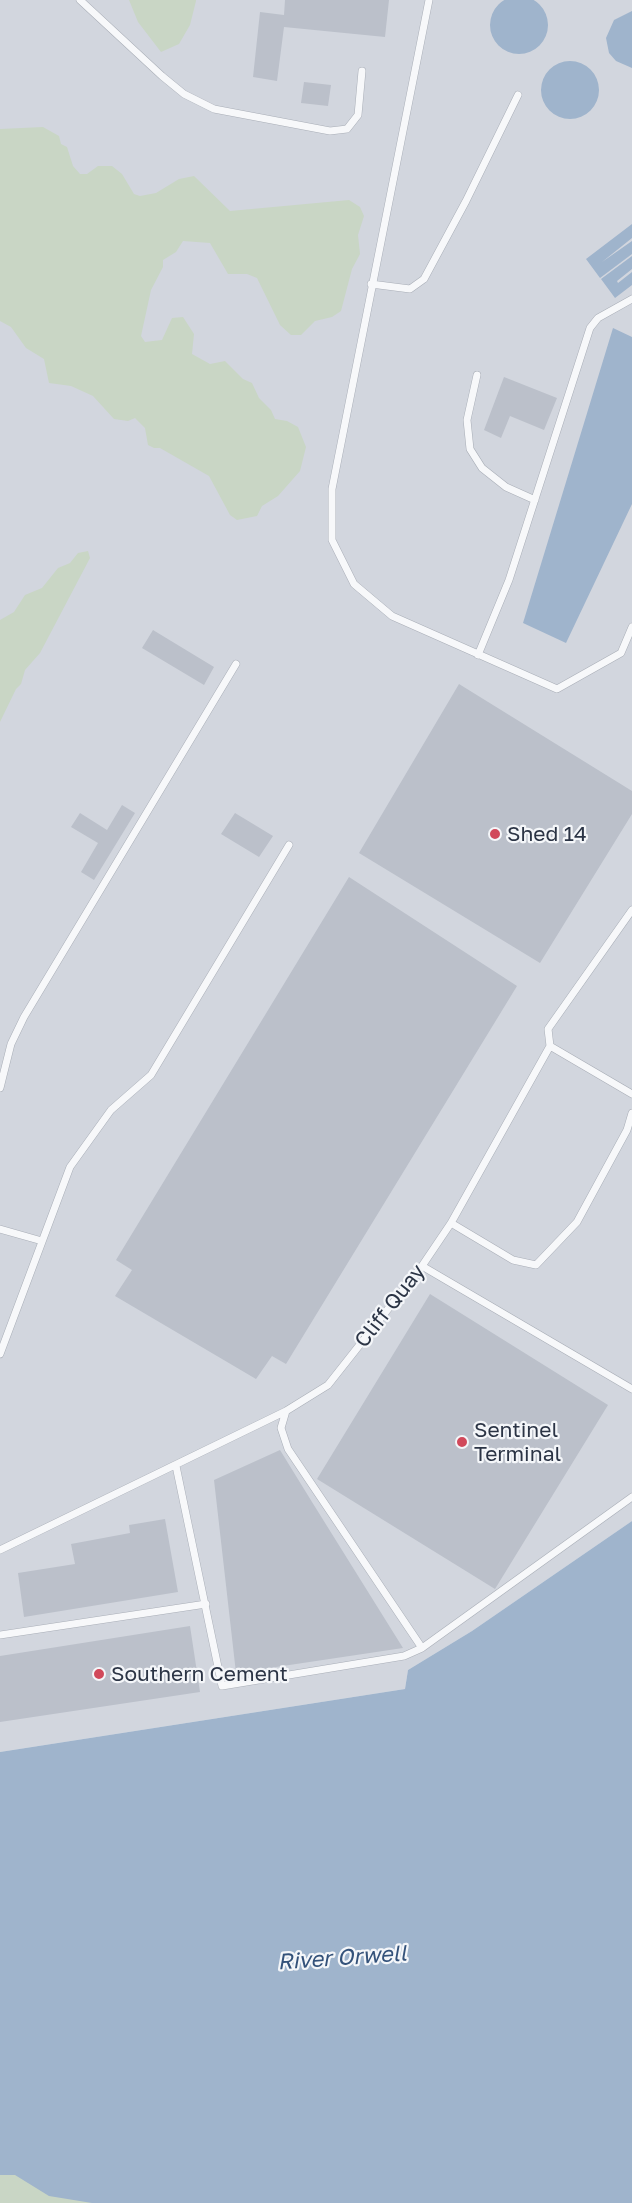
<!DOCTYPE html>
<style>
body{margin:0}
canvas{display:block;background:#e4e7ec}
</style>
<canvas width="632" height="2203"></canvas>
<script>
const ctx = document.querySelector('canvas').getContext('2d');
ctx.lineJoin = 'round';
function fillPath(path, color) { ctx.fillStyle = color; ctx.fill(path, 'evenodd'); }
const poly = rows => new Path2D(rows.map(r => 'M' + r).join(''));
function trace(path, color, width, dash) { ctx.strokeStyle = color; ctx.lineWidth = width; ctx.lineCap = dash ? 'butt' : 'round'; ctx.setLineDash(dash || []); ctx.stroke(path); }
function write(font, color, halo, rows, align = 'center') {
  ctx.font = font + ' "Golos Text",sans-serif'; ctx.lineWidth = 4.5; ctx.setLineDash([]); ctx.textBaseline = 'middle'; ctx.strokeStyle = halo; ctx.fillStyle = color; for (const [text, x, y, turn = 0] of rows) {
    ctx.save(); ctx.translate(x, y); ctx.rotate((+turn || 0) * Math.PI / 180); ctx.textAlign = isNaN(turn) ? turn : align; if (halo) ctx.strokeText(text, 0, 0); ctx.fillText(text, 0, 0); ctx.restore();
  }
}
fillPath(poly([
 [0,0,632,0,632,1521,472,1631,408,1670,405,1689,0,1752]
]), '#d2d6de');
fillPath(poly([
 [129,0,196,0,196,1,190,25,179,44,161,52,138,22],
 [43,127,59,136,61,144,67,147,73,166,80,174,87,174,98,166,112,166,122,174,134,194,140,196,156,193,179,179,194,176,230,211,349,200,360,207,364,216,358,235,360,254,352,269,341,311,332,317,315,321,301,335,291,335,280,325,257,278,247,274,228,274,210,243,183,241,176,252,163,260,163,267,151,290,141,336,145,342,162,340,172,318,183,317,194,334,192,354,210,364,225,361,243,379,252,383,259,398,271,410,275,419,287,421,298,427,306,447,300,471,278,496,262,506,257,516,237,520,230,515,209,476,160,448,154,448,148,445,145,428,135,418,128,421,114,419,93,396,71,386,49,383,44,359,26,348,11,327,0,321,0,129],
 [88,551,90,558,40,653,25,670,21,684,16,689,0,722,0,620,14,612,25,595,42,588,58,568,70,563,78,553],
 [0,2138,148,2203,0,2203]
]), '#c9d6c5');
fillPath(poly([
 '490 25a29 29 0 1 1 58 0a29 29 0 1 1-58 0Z',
 [632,11,632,68,616,61,609,53,606,38,614,20],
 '541 90a29 29 0 1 1 58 0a29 29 0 1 1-58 0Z',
 [632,224,632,238,602,262,632,241,632,254,600,278,586,259],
 [632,256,632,269,617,281,618,283,632,272,632,285,615,298,601,279],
 [613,328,632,337,632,504,566,643,523,623],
 [632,1521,632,2203,92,2203,49,2196,15,2175,0,2175,0,1752,405,1689,408,1670,472,1631]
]), '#9fb4cc');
fillPath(poly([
 [285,0,389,0,385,37,284,27,277,81,253,77,260,12,284,15],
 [304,82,331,85,328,106,301,103],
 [504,377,557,398,544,430,510,416,501,438,484,430],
 [153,630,214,667,204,685,142,648],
 [459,684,632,791,632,814,540,963,359,853],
 [122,805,135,813,94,880,81,872,98,843,71,827,80,813,107,830],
 [235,813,273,836,259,857,221,834],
 [349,877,517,986,286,1364,272,1356,256,1379,115,1296,132,1270,116,1260],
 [430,1294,608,1405,495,1589,317,1479],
 [280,1450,312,1502,403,1648,236,1673,214,1480],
 [165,1519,178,1592,24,1617,18,1573,75,1564,71,1544,130,1533,129,1525],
 [190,1626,200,1692,0,1722,0,1656]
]), '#bbc0ca');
const lane = poly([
 [80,0,162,76,184,94,214,109,330,131,347,129,358,115,362,71],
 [429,0,332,489,332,540,354,584,392,616,557,689,621,653,632,627],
 [371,284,410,289,424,279,466,201,518,95],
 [477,375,467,420,470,449,482,468,506,487,535,500],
 [478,655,509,580,590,328,598,318,632,299],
 [550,1046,632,1094],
 [0,1088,11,1044,24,1017,236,664],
 [451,1223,513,1260,536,1265,577,1222,627,1130,632,1113],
 [0,1229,42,1241],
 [422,1266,632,1389],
 [0,1354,70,1167,111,1110,151,1075,289,845],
 [286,1411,281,1428,288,1449,422,1648,632,1497],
 [176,1466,222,1686,404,1656,422,1648],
 [0,1550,286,1411,328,1385,422,1266,451,1223,550,1046,548,1029,632,910],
 [0,1635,206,1604]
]);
trace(lane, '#a9aeb7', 8);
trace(lane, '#f7f8fa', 7);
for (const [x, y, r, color] of [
 [495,834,6,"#d1495b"],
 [462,1442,6,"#d1495b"],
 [99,1674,6,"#d1495b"]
]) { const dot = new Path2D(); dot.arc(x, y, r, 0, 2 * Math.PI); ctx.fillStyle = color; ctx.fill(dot); trace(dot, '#f4f6f9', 2); }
write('21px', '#2b3445', '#f4f6f9', [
 ["Shed 14",507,834],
 ["Sentinel",474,1430],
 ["Terminal",474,1454],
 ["Southern Cement",111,1674]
], 'left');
write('21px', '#2b3445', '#f4f6f9', [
 ["Cliff Quay",390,1306,-52]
]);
write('italic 22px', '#34527a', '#f4f6f9', [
 ["River Orwell",342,1958,-4]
]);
</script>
